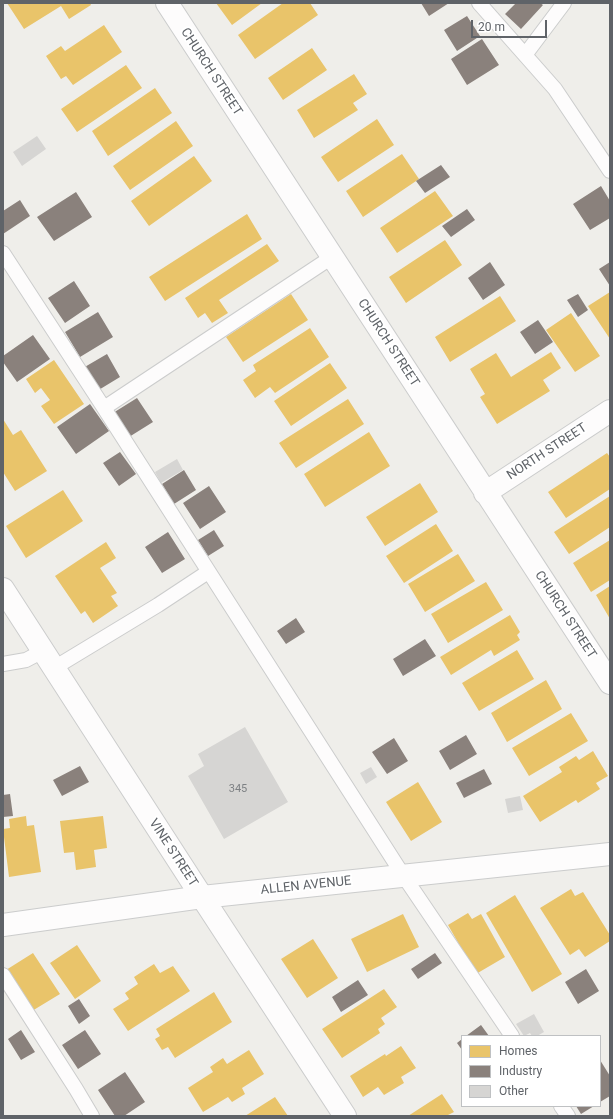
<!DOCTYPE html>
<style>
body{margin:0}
#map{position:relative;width:613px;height:1119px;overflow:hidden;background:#efeeea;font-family:Roboto,sans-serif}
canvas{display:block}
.frame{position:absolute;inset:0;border:4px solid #5f6368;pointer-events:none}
.legend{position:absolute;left:461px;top:1035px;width:140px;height:72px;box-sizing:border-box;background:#fff;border:1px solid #bfc1c3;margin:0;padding:5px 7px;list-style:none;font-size:12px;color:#5f6368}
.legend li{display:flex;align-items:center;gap:8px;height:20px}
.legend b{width:20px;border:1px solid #bfc1c3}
.scale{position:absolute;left:471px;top:20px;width:76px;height:18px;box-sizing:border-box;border:2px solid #5f6368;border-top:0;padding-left:5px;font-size:12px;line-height:14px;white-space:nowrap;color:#5f6368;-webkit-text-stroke:3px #fff;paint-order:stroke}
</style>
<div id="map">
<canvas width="613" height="1119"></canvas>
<div class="frame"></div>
<ul class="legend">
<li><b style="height:11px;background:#e9c46a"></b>Homes</li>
<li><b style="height:11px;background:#8a817c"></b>Industry</li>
<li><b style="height:11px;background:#d6d5d3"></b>Other</li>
</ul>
<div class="scale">20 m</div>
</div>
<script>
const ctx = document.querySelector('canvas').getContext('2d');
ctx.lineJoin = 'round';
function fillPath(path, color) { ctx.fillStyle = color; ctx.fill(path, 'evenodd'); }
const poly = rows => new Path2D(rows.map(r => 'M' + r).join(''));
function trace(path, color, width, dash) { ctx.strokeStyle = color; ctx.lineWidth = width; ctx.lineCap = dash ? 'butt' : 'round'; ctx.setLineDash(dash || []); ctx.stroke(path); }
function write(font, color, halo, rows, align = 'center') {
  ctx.font = font + ' Roboto,sans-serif'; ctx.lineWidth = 4; ctx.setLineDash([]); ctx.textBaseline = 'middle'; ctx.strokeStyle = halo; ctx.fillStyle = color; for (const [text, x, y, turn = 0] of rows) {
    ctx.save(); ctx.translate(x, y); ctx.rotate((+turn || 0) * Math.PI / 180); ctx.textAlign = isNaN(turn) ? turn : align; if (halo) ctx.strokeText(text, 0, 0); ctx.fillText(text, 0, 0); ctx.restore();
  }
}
fillPath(poly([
 [7,3,90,3,91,5,69,19,61,6,24,29],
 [216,3,262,3,232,25],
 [283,3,310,3,318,15,255,59,238,35],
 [104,25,122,52,73,85,66,76,61,79,46,56,61,46,65,51],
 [312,48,327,70,283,100,268,78],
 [126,65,142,88,77,132,61,109],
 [354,74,367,94,353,103,358,110,314,138,297,110],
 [155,88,172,113,108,156,92,131],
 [377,119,394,145,338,182,321,157],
 [176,121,193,146,130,190,113,166],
 [402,154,419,179,363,217,346,191],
 [194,156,212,181,149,226,131,201],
 [435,191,453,216,397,253,380,228],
 [247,214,262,239,165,301,149,277],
 [445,240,462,265,406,303,389,277],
 [267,244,279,261,219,300,228,313,212,323,205,313,198,318,185,298],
 [610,292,610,339,588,306],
 [291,294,308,320,243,362,226,337],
 [500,296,516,321,450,362,435,337],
 [571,313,600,356,575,372,546,330],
 [310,328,329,357,275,393,270,387,255,398,243,380,256,371,253,365],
 [551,352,561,368,543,380,550,391,497,424,480,397,485,394,470,369,496,353,511,377],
 [54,360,84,404,54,424,41,406,50,400,41,388,35,393,26,379],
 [330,363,347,388,291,426,274,401],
 [348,399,364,424,296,468,279,443],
 [3,419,13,435,21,430,47,471,15,491,3,472],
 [369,432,390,466,325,507,304,474],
 [607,453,610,457,610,489,566,518,548,492],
 [420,483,438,512,385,546,366,517],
 [63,490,83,521,26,558,6,526],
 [610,496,610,527,569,554,554,532],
 [436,524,453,551,404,583,386,556],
 [610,540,610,580,591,592,573,563],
 [106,542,116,558,100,568,117,593,111,596,118,606,93,623,85,611,81,614,55,576],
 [458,554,475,581,425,612,408,584],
 [486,582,503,610,448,643,431,614],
 [610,586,610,619,596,595],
 [510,615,520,632,517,635,520,640,494,656,491,650,451,675,440,657],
 [517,650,534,679,479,711,462,683],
 [546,680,562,709,507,742,491,713],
 [571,713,588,741,529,776,512,748],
 [593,751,608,776,596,783,600,789,578,803,576,800,540,822,523,796,562,772,559,767,576,756,579,760],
 [418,782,442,822,411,841,386,802],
 [26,816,27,826,34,825,41,872,9,877,3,829,10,828,9,819],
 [103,816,107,848,94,850,96,867,76,870,74,852,64,853,60,821],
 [571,889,575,896,583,892,610,935,610,941,585,957,579,949,570,955,540,908],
 [515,895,562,974,532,992,486,913],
 [468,913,472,919,481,914,505,957,476,974,448,925],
 [403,914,419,947,367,972,351,939],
 [313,939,338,978,307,998,281,959],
 [77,945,101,981,75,999,50,963],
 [33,953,60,994,32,1011,6,970],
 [154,964,160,973,173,966,190,991,128,1031,113,1009,129,999,125,993,138,984,134,977],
 [384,989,397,1007,381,1018,385,1024,378,1029,380,1033,342,1058,322,1029],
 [214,992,232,1022,175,1058,168,1047,162,1050,155,1039,160,1036,156,1029],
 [401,1046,416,1068,401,1077,404,1083,384,1095,378,1087,363,1097,350,1076,385,1054,386,1056],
 [249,1050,264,1074,242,1088,245,1094,232,1102,228,1097,203,1112,188,1088,213,1072,210,1067,223,1058,227,1064],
 [442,1094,454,1112,448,1115,449,1116,408,1116],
 [275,1097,288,1116,245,1116]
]), '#e9c46a');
fillPath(poly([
 [421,3,449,3,429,16],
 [516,3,540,3,543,5,521,29,505,14],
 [467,16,480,36,457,51,444,30],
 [482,39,499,65,467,85,451,59],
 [441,165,450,177,425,193,416,181],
 [601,186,610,201,610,218,590,230,573,204],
 [76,192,92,217,54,241,37,217],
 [20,200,30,216,3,234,3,211],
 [467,209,475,220,451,237,442,226],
 [490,262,505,285,483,300,468,278],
 [610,262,610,286,599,269],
 [74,281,90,306,65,323,48,298],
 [578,294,588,310,578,317,567,300],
 [98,312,113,337,80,357,65,332],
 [538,320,553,342,535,354,520,332],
 [33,335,50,359,17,382,3,362,3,356],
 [107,354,120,377,97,391,83,368],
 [137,398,153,422,129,437,113,413],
 [90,404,109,431,76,454,57,427],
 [120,452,136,474,119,486,103,463],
 [184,470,196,490,174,504,162,484],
 [209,486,226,512,200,529,183,503],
 [214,530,224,546,208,556,198,540],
 [168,532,185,559,162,573,145,547],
 [296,618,305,632,286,644,277,631],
 [425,639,436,656,403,676,393,659],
 [466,735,477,754,450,770,439,751],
 [394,738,408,761,387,774,372,752],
 [80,766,89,782,62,796,53,780],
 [484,769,492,784,464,798,456,783],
 [10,794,13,816,3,817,3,795],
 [435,953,442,963,418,979,411,969],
 [586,969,599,991,578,1004,565,982],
 [358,980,368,995,341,1012,332,997],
 [79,999,90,1016,79,1024,68,1006],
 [481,1025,489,1036,466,1036],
 [21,1030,35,1052,21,1060,8,1039],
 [85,1030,101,1054,78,1069,62,1045],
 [462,1039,462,1050,457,1043],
 [600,1060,610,1076,610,1096,600,1102],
 [125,1072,145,1102,124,1116,115,1116,98,1090],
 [576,1106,594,1106,581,1114]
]), '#8a817c');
fillPath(poly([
 [37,136,46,149,22,166,13,152],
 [177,459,183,470,161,483,155,472],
 [245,727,288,802,224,839,188,776,204,766,198,754],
 [371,767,377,777,366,784,360,773],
 [520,796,523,810,508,813,505,799],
 [534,1014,544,1032,537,1036,532,1036,530,1033,524,1036,516,1024]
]), '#d6d5d3');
const service = poly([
 [479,3,555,89,610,171],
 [525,55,564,3],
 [3,253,104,408],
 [332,257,104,408,403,875,512,1036],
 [3,664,26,660,43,651],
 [54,668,158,605,208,572],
 [3,975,76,1089,92,1116],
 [561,1106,568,1116]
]);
const minor = poly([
 [167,3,610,683],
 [485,493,610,411],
 [3,589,202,897,345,1116],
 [3,925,202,897,610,854]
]);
trace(service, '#cbcccc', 16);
trace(minor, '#cbcccc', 24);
trace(service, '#fdfcfc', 14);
trace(minor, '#fdfcfc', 22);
write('11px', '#7e8184', null, [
 ["345",238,789]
]);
write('13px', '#5f6368', '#fff', [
 ["CHURCH STREET",211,72,57],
 ["CHURCH STREET",388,343,57],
 ["NORTH STREET",547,452,-33],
 ["CHURCH STREET",565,615,57],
 ["VINE STREET",173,853,57],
 ["ALLEN AVENUE",306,886,-6]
]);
</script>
